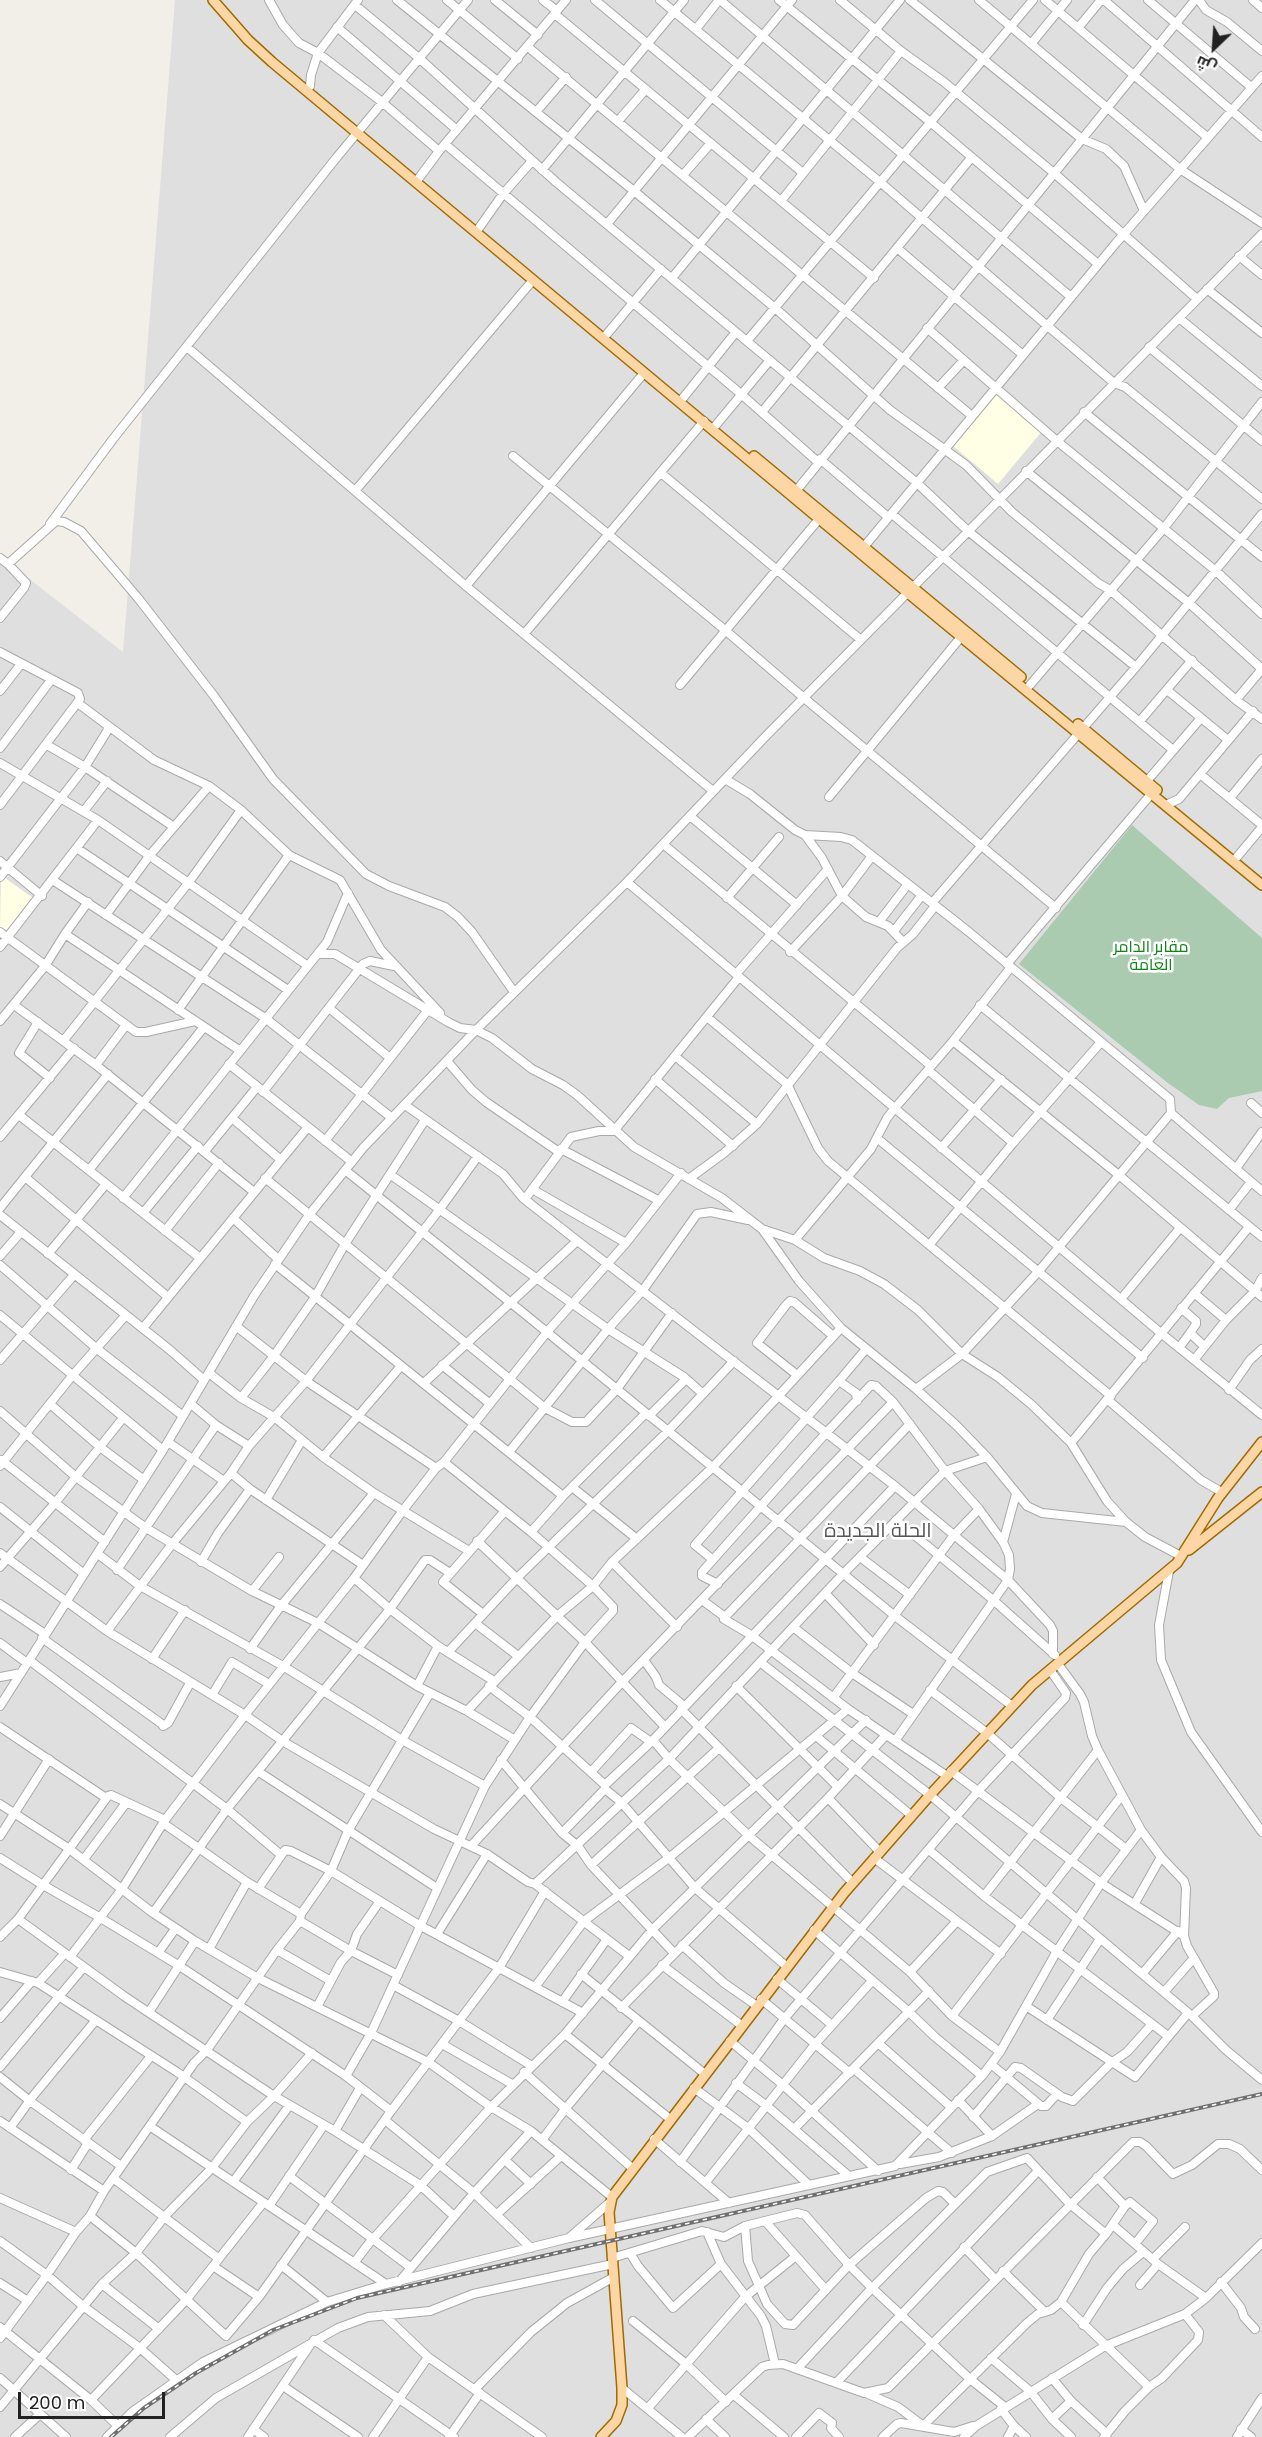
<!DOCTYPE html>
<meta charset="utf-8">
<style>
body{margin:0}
#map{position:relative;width:1262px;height:2437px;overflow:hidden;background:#f2efe9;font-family:Poppins,Cairo,sans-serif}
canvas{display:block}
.north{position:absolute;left:1184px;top:18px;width:60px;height:60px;-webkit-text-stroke:4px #fff;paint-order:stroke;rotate:205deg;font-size:16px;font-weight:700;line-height:24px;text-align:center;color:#222}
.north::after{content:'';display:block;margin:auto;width:21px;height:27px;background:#222;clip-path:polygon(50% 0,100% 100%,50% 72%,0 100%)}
.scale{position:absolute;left:18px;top:2392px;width:147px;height:27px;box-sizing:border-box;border:3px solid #222;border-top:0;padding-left:8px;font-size:18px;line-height:21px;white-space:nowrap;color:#222;-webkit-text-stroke:4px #fff;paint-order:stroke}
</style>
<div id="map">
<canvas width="1262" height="2437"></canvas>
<div class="north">ش</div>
<div class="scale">200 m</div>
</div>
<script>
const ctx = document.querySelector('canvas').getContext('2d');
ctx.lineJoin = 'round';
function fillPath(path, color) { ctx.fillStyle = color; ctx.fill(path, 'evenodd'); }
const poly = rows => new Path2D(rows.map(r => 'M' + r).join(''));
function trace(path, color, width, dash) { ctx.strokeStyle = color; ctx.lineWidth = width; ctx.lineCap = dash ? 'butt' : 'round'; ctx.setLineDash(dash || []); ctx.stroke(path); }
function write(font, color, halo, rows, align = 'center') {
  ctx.font = font + ' Poppins,Cairo,sans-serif'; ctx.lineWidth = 5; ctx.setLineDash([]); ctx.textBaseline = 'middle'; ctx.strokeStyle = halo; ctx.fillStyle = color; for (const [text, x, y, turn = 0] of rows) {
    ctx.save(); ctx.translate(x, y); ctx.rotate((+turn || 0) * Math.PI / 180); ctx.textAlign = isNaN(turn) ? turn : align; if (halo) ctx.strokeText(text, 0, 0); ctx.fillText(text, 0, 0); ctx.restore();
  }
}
fillPath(poly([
 [175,0,1262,0,1262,2437,0,2437,0,556,123,652]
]), '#e0dfdf');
fillPath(poly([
 [998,392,1043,430,998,484,953,446],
 [1,875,33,898,5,934,0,930]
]), '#ffffe5');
fillPath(poly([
 [1132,825,1262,938,1262,1091,1229,1098,1217,1109,1199,1105,1168,1083,1019,964]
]), '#aacbaf');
const minor = poly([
 [269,0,283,25,299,43,318,53,382,102,439,151],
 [397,0,634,191,775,308,890,410,966,465,1012,512,1098,583,1110,590,1236,700,1262,719],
 [447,0,518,59],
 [495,0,538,35],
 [543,0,557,11],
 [595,0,803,173],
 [660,0,880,182,1114,383,1125,387,1262,499],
 [720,0,1071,297],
 [779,0,929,121,1098,264],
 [840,0,901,51,944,82,1054,173,1197,299],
 [910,0,1082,139,1106,149,1124,166,1144,211],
 [979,0,1180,169,1262,223],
 [1045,0,1207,137],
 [1104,0,1262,137],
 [1148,0,1251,87],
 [1199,0,1206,10,1227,22,1262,51],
 [1253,0,1262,8],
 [355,5,419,58,556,182,917,483,968,531,1136,667],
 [556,15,874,278],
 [337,27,457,130],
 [1078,28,1101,0],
 [696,29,719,0],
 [1031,44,1067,0],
 [528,47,972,416],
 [310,86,311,75,318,53,358,0],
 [536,112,566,77],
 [618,121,646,89],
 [445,144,741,394,818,462],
 [542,170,684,0],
 [683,175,711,143],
 [416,182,439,151,566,0],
 [781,201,901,51],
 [607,224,792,0],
 [479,228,503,194,532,161],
 [1262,234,765,737,627,882,1162,1334,1262,1415],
 [897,248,1023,355],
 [1239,256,1262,275],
 [672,278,900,0],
 [1207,289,1262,333],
 [1179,318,1262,386],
 [927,328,1057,441,1216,571,1262,614],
 [607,334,661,269],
 [747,341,1033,0],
 [1149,347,1262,441],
 [188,348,466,586,713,791],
 [938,388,964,360],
 [683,398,736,332],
 [762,412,971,158],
 [1084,412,1262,557],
 [716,425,770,360],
 [513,456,725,630,804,698,1056,908],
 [820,459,888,517],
 [1026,471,1189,603,1262,669,1236,700],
 [661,473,861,640],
 [355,491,533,280],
 [796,491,1195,0],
 [892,514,1173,750],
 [50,524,113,439,337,157,468,0],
 [863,548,1116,243,1262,76],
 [0,558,8,564,56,521,64,522,81,531,138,598,214,696,273,779,366,874,389,886,445,907,458,917,472,932,514,992],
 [466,586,644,373],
 [0,618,24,588,26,583,8,564],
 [525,633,704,421],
 [0,652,78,693,80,699,0,805],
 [680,685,819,519],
 [1030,685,1164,528,1262,402],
 [1167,690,1228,740],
 [0,691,21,664],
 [79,704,154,760,209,786,241,810,289,855,340,880,381,950,440,1013],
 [1140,721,1192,660],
 [47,745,85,767,174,827],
 [0,748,51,680],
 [0,763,98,820,308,966],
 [1200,774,1262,825],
 [725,779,750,794,795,830,805,835,841,837,852,840,969,932,1170,1099,1171,1113,1038,1272,962,1354,916,1389],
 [1147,781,1201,718],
 [829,797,961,637],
 [1230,798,1262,759],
 [1166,805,1179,799,1253,711],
 [84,811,107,781],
 [690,816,797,905],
 [805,835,822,858,842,896,866,917,888,926,903,942],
 [663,844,931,1066],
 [78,849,288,990],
 [1237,857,1262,827],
 [0,861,42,896],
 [0,877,85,767,109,728],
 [54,881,265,1018,392,1118],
 [727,898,779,837],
 [932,903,1136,667,1262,514],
 [106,915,150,855,209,786],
 [879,922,908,884],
 [894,931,922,895],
 [0,932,136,1032,146,1032,195,1021],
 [65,934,239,1050],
 [0,947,98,820],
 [790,952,842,896,872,856],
 [318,954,335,954,448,1022,460,1028,476,1030,492,1038,532,1069,563,1085,577,1095,634,1147,722,1198,762,1229,795,1240,824,1258,860,1271,884,1284,918,1310,962,1354,998,1377,1032,1405,1071,1443,1107,1501,1126,1522,1145,1537,1177,1554],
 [1007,964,1152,793],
 [736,974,828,869],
 [14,1005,96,1065,254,1192],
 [980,1005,1262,1237],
 [329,1008,390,1058],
 [178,1010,289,855],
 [707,1017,787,1084,818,1148,828,1161,1111,1396],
 [0,1021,45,966,65,934,88,902],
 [38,1022,19,1053,50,1078],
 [64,1040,189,882,241,810],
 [953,1041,1120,1176,1262,1297],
 [675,1056,757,1124],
 [447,1061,472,1090,486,1102,559,1152],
 [229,1064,352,1162],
 [96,1065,126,1025],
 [928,1070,1013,1143],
 [655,1079,733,1146],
 [263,1092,363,964,370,961,394,966],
 [1251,1103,1262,1113],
 [405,1105,503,1174,523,1198,575,1239,895,1486,1008,1580,1050,1625,1053,1631,1053,1654],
 [1171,1113,1262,1191],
 [19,1115,200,1258],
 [232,1118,281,1160],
 [0,1137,74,1048],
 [878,1139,1143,1358],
 [325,1141,428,1010],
 [941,1148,1001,1079],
 [561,1149,658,1200],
 [205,1151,257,1087],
 [1237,1167,1262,1132],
 [89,1170,204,1027],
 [345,1170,526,1315,895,1616,1012,1706],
 [391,1175,608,1329,684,1377,703,1394],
 [25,1177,168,1297],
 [265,1178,545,1408,572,1422,586,1422,617,1389,672,1313],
 [690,1178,724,1153,757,1124,897,948,913,934,935,906],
 [532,1189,626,1243],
 [123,1198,327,942,348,893],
 [525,1199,571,1137,599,1131,614,1131,739,977],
 [0,1208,108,1074],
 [1229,1210,1251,1182],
 [143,1213,198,1146],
 [0,1215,170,1350,204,1380],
 [233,1218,278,1259],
 [762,1229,799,1281,841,1328,916,1389,956,1425,987,1457,1027,1506,1042,1513,1126,1522],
 [165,1231,219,1163],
 [795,1240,871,1149,887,1118,895,1108,953,1041,1011,967],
 [930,1244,1013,1143,1101,1042],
 [48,1254,106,1184],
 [0,1256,21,1232],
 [275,1264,563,1496],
 [0,1265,96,1348,183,1416],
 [1194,1293,1226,1320],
 [1121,1299,1180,1228],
 [1181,1308,1196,1321,1196,1324,1190,1333,1204,1346],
 [0,1315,163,1450],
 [236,1326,306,1381,436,1468],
 [143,1328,308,1127],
 [1179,1348,1190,1333],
 [0,1360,74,1275],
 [1194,1360,1226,1320,1255,1291,1262,1278],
 [442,1365,489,1403],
 [209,1373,241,1398,274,1417,323,1457,374,1493,469,1551],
 [797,1375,757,1343,786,1305,790,1301,794,1302,833,1336],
 [839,1381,866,1349],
 [424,1383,577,1241],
 [1229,1390,1250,1360,1262,1349],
 [241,1398,273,1357,315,1297,345,1244,425,1120],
 [1108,1400,1201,1480,1218,1490],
 [50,1404,100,1447,144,1480],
 [191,1404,216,1425,249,1446],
 [0,1411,76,1477,146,1528,252,1591,318,1623,417,1686,467,1711,515,1740],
 [649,1416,686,1379],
 [168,1442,224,1481],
 [1071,1443,1249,1227],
 [509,1452,608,1329,643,1290,697,1214,711,1212,748,1220],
 [323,1457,401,1366],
 [1,1460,105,1542],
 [0,1466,72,1376,126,1315],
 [231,1473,250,1489,363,1565],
 [572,1487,637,1539],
 [266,1500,302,1440],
 [0,1507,84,1574],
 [896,1520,992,1599,1055,1655],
 [531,1532,563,1496,646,1413],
 [477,1541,585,1642,665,1727],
 [1003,1542,1016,1494],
 [0,1553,107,1631,245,1715,284,1742,434,1829,487,1854,528,1882,535,1884,629,1956],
 [98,1554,140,1586,283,1666,402,1740,485,1786],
 [860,1557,910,1595],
 [712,1559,695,1545,839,1381,856,1393,857,1401],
 [201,1562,218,1533,250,1489],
 [612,1562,677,1627],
 [0,1567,55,1503,123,1418],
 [117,1570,216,1425],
 [1169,1571,1159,1625,1161,1660,1191,1732,1262,1832],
 [354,1578,390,1609,438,1646,494,1681],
 [718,1584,702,1576,702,1572,826,1433,871,1385,876,1386,893,1402,945,1471,979,1509,1003,1542,1009,1555,1010,1569,1008,1580,895,1741],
 [252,1591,279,1557],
 [825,1593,874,1645],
 [702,1600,725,1617,724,1619,751,1635,848,1709,947,1776],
 [0,1604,45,1634],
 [483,1614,443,1582,504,1512],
 [725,1617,910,1424],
 [475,1623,518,1656],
 [793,1627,852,1673,913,1714],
 [107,1631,172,1544,231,1473,249,1446,306,1381,440,1209,478,1156],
 [42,1638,162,1724,163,1726,168,1723,190,1683],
 [0,1643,27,1663],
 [250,1649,280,1607,374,1493],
 [449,1651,517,1578,668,1431,734,1361],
 [152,1659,185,1610],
 [29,1660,227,1809,281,1855],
 [644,1660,656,1677,659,1685,684,1706],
 [760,1662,930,1795,1192,2016,1214,1996,1214,1993,1187,1946,1184,1936,1186,1888,1184,1881,1161,1857,1141,1830,1098,1750,1092,1736,1084,1702,1080,1694,1058,1664],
 [0,1677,21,1673],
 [417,1686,438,1646],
 [489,1686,530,1717,605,1785,605,1789,621,1802,695,1888,786,1966],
 [736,1686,838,1787],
 [930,1690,987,1733,1061,1798,1126,1849],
 [212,1695,232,1662,269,1684],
 [833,1698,954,1535,979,1509],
 [0,1706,163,1450,254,1296,309,1215,363,1148,476,1030,627,882],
 [681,1709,853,1883],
 [467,1711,557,1616,593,1586,612,1562,713,1467,841,1328],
 [0,1727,106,1798],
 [816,1736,912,1816],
 [653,1740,669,1759,748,1835,910,1972,952,2016,1000,2052],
 [501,1760,562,1833,578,1846,591,1865,674,1953],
 [951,1771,1101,1883,1184,1936],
 [259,1772,437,1888],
 [591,1772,631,1728,651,1742],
 [605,1785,653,1740,895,1486],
 [828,1798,880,1852],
 [0,1804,68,1848,153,1913,195,1941,258,1978,428,2062,491,2107,531,2131,612,2197],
 [163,1823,247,1882,301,1914],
 [562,1833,605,1789],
 [0,1836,49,1759],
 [471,1846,621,1683,893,1402],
 [929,1850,984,1896,1168,2036],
 [0,1858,43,1885,99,1917,178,1965,346,2076,391,2111],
 [874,1858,1001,1954],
 [84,1859,126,1803],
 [591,1865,719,1748],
 [535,1884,669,1759,843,1574,945,1471,987,1457],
 [258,1889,285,1850,291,1851,331,1871,419,1925,583,2013],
 [984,1896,1098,1750],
 [1135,1903,1161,1857],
 [153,1913,227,1809,390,1609,425,1560,430,1560,450,1573],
 [18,1919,124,1996,274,2096,335,2131,420,2185,454,2216],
 [300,1921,351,1951,398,1975],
 [814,1930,908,2011,934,2036,982,2076],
 [437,1934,487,1854],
 [0,1937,18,1919,108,1796,111,1795,165,1820],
 [682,1945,724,1983,757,2006],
 [209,1949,247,1882],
 [277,1950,331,1981],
 [158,1953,175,1929],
 [70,1957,122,1889,165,1820,245,1715,354,1578,404,1509,436,1468,444,1462,547,1332,626,1243,681,1173],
 [662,1965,741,2025],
 [0,1972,38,1983,177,2072,247,2122],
 [910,1972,957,1921],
 [581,1974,705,2074],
 [1142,1974,1178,1931],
 [777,1979,832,2025],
 [38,1983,65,1953],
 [393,1985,459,2021,532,2066],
 [535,1987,584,1921,670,1857,848,1709],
 [1164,1992,1194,1958],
 [761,1999,850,2073],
 [562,2002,607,1939],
 [1026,2006,1135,2077,1188,2013],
 [317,2007,341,1962,351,1951,357,1934,380,1901],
 [621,2008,828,1798,886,1735],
 [149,2012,195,1941],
 [952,2016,1122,1795],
 [1192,2016,1226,2050,1262,2080],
 [0,2018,32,1981],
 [1047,2020,1100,1939],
 [565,2034,670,2119],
 [730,2041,783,2085,878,2171],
 [878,2043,951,2107],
 [442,2044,512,2084],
 [991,2064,1041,2106,1046,2106,1057,2094],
 [0,2067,83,1968],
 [854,2069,952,2153],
 [524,2072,632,2168],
 [346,2076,371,2033,393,1985,485,1786,530,1717,585,1642,613,1611,613,1607,593,1586,531,1532,444,1462],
 [0,2077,30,2101,121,2166],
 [736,2083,767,2106,849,2176],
 [694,2088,748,2128,809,2185],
 [958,2100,992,2136],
 [973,2117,1015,2067,1021,2068,1062,2097,1073,2101,1111,2063,1127,2052,1152,2024],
 [385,2120,474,2193,531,2248],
 [0,2121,104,2191],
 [151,2127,386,2284],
 [10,2128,33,2096,96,2020],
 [794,2129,929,1991],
 [335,2131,360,2088],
 [654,2139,729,2203],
 [84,2140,151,2056],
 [542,2140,566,2108,638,2022],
 [505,2160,531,2184],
 [680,2162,784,2019,979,1790,1065,1698,1066,1693,1050,1670],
 [900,2164,939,2157,992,2136,1038,2104],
 [71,2170,88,2143],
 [289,2176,410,2267],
 [1097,2177,1125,2206],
 [113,2178,218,2258],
 [233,2182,289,2106],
 [706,2182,816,2043,872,1981],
 [0,2198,76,2232],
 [955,2204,943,2192,938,2191,926,2198,849,2265,793,2325,785,2324,767,2304,748,2261,745,2226,797,2213,805,2215,849,2265,872,2288,970,2379,1005,2407],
 [269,2206,324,2125],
 [497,2214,561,2156],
 [90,2216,136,2253,226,2336,259,2297,391,2111,499,1968,545,1891],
 [765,2221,826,2290],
 [1113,2225,1158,2264,1206,2298],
 [707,2232,721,2264,761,2316,766,2326,775,2364],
 [570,2237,609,2203],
 [373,2239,491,2107,565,2034,652,1930,866,1720],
 [0,2241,47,2275,83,2306,140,2348,176,2380],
 [964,2247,995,2279],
 [630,2253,638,2266,673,2308,721,2264],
 [612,2258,702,2231,724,2237,745,2226],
 [1153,2259,1185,2227],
 [354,2263,373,2238],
 [281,2265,327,2302],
 [213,2266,259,2297],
 [1003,2271,1045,2312],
 [399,2282,474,2193,531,2131],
 [1221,2282,1241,2308,1244,2317,1255,2329],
 [0,2283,28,2301],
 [102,2284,159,2329],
 [1140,2285,1158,2264],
 [1061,2302,1149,2387],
 [384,2315,428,2357,542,2437],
 [633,2321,685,2363,726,2402],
 [1083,2325,1107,2288,1123,2269,1143,2252],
 [0,2327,91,2400,118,2426],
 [0,2338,47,2275,76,2232,90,2216,104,2191,194,2063,207,2050,277,1950,300,1921,301,1914,331,1871,348,1831,430,1693],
 [314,2340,454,2437],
 [991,2358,1030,2391,1052,2419,1071,2437],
 [797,2369,872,2288,987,2172,1027,2158,1070,2204,1106,2234],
 [0,2378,66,2437],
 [1052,2378,1071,2401,1107,2434],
 [837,2382,1038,2171],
 [283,2386,358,2437],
 [622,2388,682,2437],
 [475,2389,531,2332,567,2303,614,2277],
 [868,2394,898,2407,922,2425],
 [734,2395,784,2437],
 [91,2400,187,2299,263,2203],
 [0,2407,102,2284,136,2253,165,2216,212,2168,247,2122,274,2096,312,2053],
 [648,2408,745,2297,796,2256],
 [1001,2409,1014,2426,1026,2437],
 [706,2419,725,2437],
 [1052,2419,1071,2401],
 [923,2426,1027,2323,1038,2314,1051,2310,1061,2302,1089,2254,1106,2234,1125,2206,1130,2202,1153,2221,1135,2244],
 [253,2429,264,2437],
 [1241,2429,1251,2437],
 [15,2437,39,2415],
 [107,2437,132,2412,203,2362,327,2302,386,2284,569,2238,895,2166,982,2076,1000,2052,1057,1951,1101,1883,1141,1830],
 [170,2437,216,2398,338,2328,368,2317,430,2311,473,2294,613,2264],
 [248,2437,310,2345],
 [373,2437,428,2357],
 [449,2437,480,2393],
 [688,2437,762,2367,768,2365,783,2364,864,2393,888,2388,1133,2142,1140,2142,1146,2146,1173,2174,1192,2165,1218,2144,1229,2144,1240,2149,1262,2170],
 [796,2437,819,2413,832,2423,831,2428,839,2437],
 [883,2437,897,2424,901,2423,954,2432,973,2426],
 [964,2437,976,2426,1105,2346,1185,2314,1206,2298,1262,2243],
 [1008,2437,1014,2426],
 [1104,2437,1125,2411,1149,2387,1162,2378,1198,2340,1199,2332,1185,2314],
 [1237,2437,1262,2398]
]);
const major = poly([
 [213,0,248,40,272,62,908,593,1262,885],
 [754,456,1021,677],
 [1078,724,1157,790],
 [1189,1550,1262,1492],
 [601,2437,616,2421,622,2405,622,2388,609,2212,612,2197,844,1893,930,1795,1032,1685,1177,1563,1218,1498,1262,1442]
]);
trace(minor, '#a9a9a9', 10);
trace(major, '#a06b00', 12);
trace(minor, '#fff', 8);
trace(major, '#fcd6a4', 9);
const rail = poly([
 [111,2437,144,2408,196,2373,273,2330,357,2298,1262,2094]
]);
trace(rail, '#707070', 4);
trace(rail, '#fff', 1.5, [4.5]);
write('16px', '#0c8416', '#fff', [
 ["مقابر الدامر",1151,948],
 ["العامة",1151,966]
]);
write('20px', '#555', '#fff', [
 ["الحلة الجديدة",878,1532]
]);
</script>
